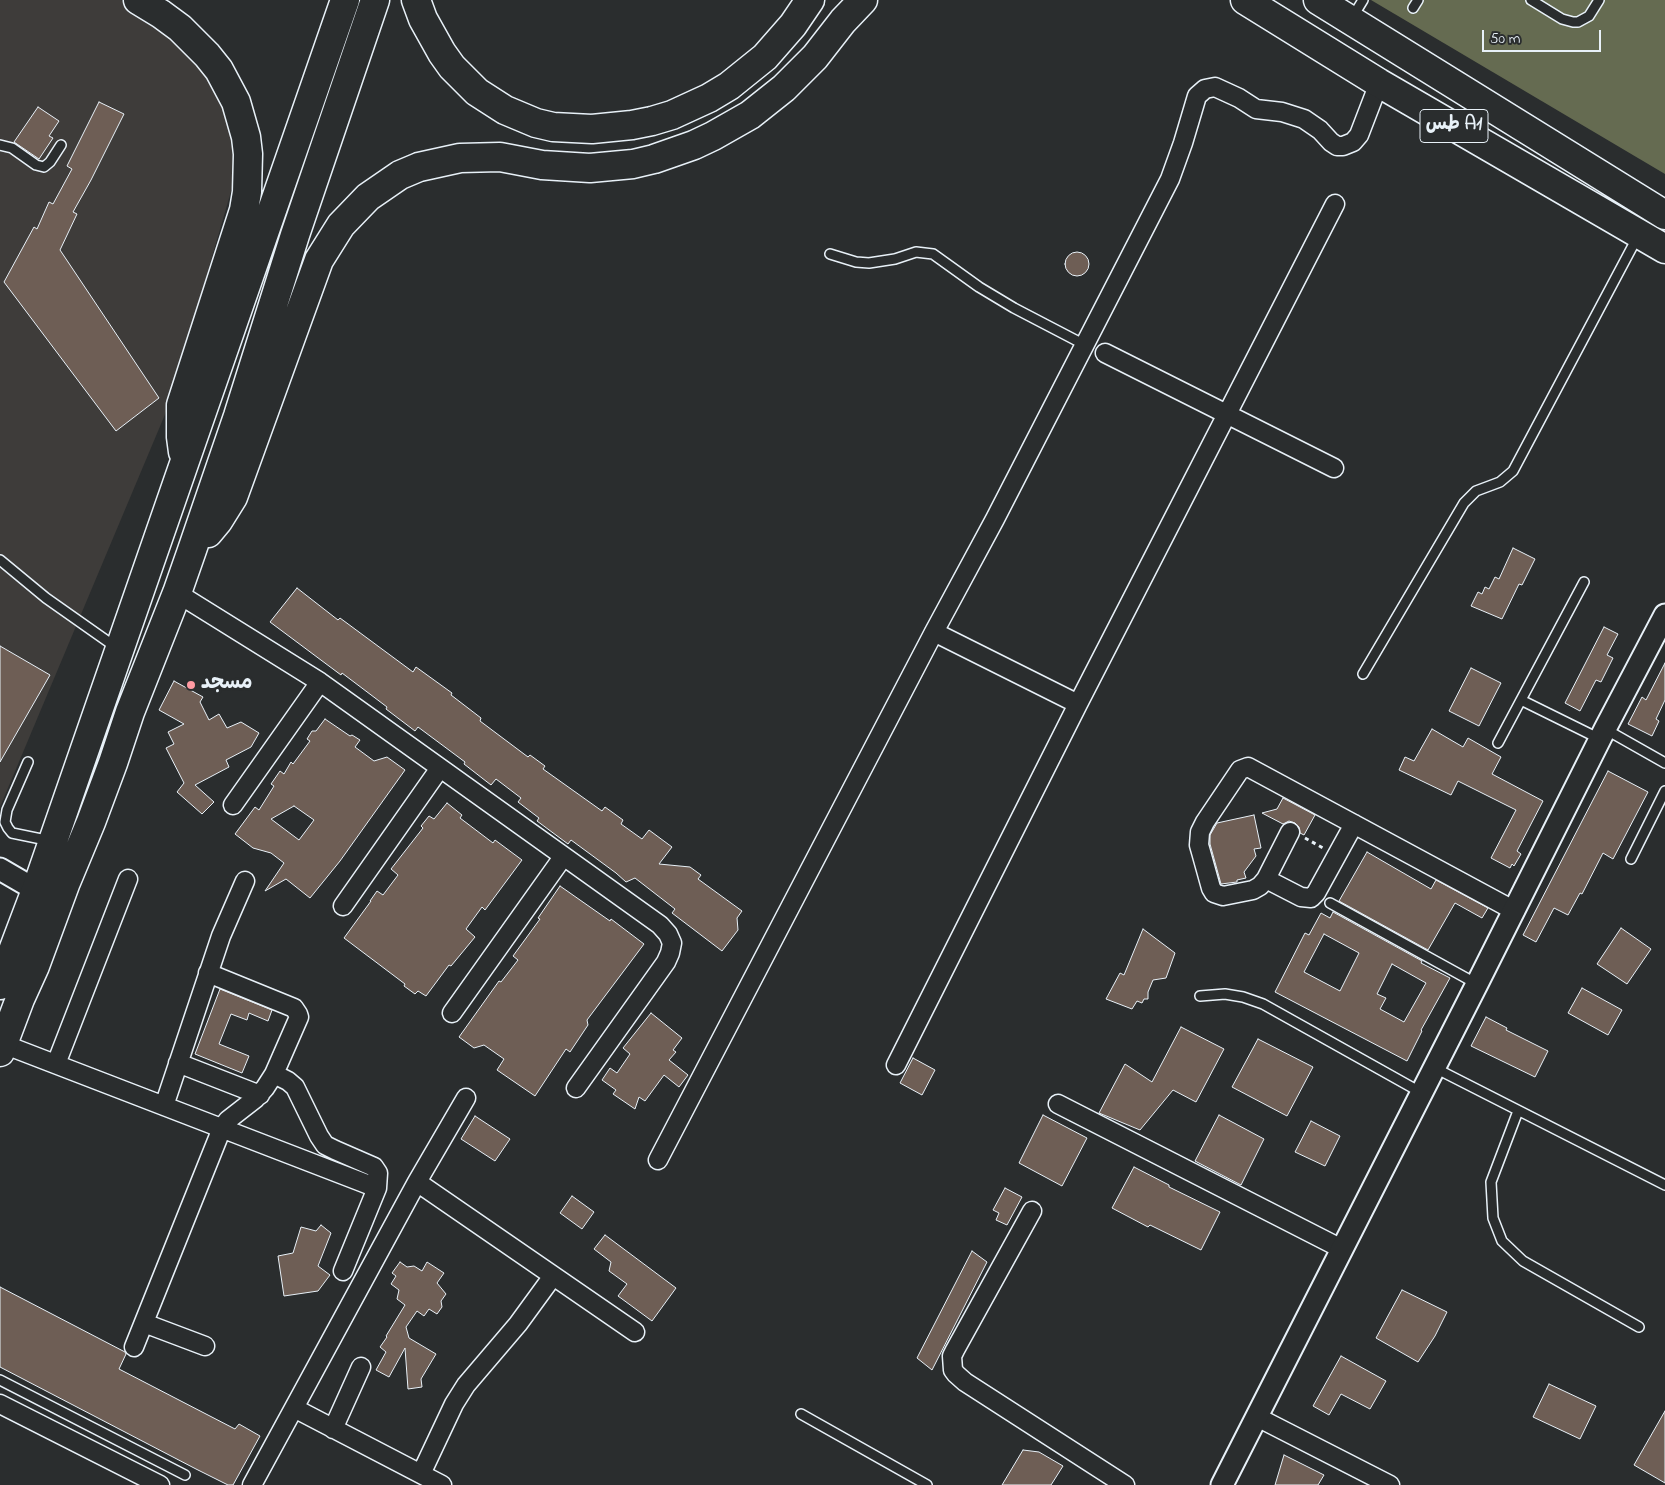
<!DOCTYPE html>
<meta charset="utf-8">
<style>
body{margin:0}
#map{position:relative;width:1665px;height:1485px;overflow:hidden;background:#2a2d2e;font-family:"Indie Flower",sans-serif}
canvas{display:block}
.scale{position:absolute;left:1482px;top:30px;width:119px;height:22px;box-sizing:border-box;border:2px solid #e8f1f8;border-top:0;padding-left:6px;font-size:15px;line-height:18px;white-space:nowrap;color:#e8f1f8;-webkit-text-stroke:4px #2a2d2e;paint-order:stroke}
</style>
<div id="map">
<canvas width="1665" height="1485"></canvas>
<div class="scale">50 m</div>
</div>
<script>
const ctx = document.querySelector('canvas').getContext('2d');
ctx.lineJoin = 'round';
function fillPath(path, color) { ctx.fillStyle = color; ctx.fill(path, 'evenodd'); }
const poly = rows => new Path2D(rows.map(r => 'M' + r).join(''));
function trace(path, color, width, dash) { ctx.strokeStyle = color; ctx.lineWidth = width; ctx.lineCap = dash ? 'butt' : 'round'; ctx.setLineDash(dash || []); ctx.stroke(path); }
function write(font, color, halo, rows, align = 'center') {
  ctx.font = font + ' "Indie Flower","Playpen Sans Arabic",sans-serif'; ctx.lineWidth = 5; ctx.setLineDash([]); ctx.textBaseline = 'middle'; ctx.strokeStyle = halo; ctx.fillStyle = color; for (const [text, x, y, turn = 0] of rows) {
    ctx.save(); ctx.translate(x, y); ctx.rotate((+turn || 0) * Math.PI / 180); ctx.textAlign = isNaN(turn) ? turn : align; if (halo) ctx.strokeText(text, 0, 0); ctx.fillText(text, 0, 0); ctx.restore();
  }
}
fillPath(poly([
 [0,0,121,0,203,62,236,131,234,181,169,405,0,807]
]), '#3e3c3a');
fillPath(poly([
 [1371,0,1665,0,1665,174]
]), '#656b51');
const building = poly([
 [99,102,124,114,91,180,73,212,77,214,60,250,159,398,116,431,4,282,34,227,37,229,49,202,53,204,72,169,67,166,99,102],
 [38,107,59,121,49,136,53,138,39,159,14,142,38,107],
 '1065 264a12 12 0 1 1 24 0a12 12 0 1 1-24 0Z',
 [1513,548,1535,559,1522,585,1519,584,1502,619,1471,606,1478,592,1482,594,1485,587,1489,589,1495,577,1499,579,1513,548],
 [297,588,338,620,340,618,413,672,416,667,452,693,451,695,481,718,480,721,528,757,530,755,545,766,543,769,602,811,605,807,623,820,621,824,642,839,649,830,672,847,659,864,690,867,701,875,698,879,742,911,737,918,738,930,722,951,672,913,675,909,635,878,626,882,616,873,571,840,568,844,537,821,539,818,518,802,521,798,496,779,491,785,464,764,465,762,418,727,415,731,386,709,387,707,342,673,341,675,270,622,297,588],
 [1604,627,1618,634,1607,655,1613,658,1601,682,1596,680,1580,711,1565,703,1604,627],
 [0,646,50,675,0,762,0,646],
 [1665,663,1665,700,1656,719,1659,721,1652,736,1628,724,1642,697,1646,700,1665,663],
 [1471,668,1501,683,1479,726,1449,711,1471,668],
 [174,681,203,697,200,702,209,720,219,714,227,728,241,722,259,733,251,747,226,760,229,767,195,785,214,802,202,814,177,792,184,783,166,748,174,744,168,732,184,724,159,710,174,681],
 [325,719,350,736,352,735,360,740,355,747,374,761,387,757,405,770,340,861,310,898,286,879,265,891,284,863,271,853,253,848,235,834,255,807,259,810,274,786,271,784,280,771,284,774,291,762,293,764,310,741,307,739,312,731,316,731,325,719],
 [294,806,314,820,299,840,271,819,294,806],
 [1432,729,1463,747,1468,738,1501,757,1492,774,1543,801,1517,851,1521,854,1514,866,1512,864,1510,868,1491,858,1516,810,1458,781,1451,795,1399,770,1405,757,1414,761,1432,729],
 [1608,771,1648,792,1613,859,1603,853,1582,894,1580,893,1568,915,1554,908,1536,942,1523,935,1608,771],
 [1283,798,1315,815,1304,835,1300,833,1299,827,1295,823,1289,821,1283,824,1262,813,1277,809,1283,798],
 [447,803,462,815,460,818,493,843,495,840,522,860,485,910,482,907,466,929,475,937,451,966,449,965,426,996,418,991,415,994,404,986,405,984,344,938,371,901,370,901,377,891,383,895,398,875,391,869,423,828,421,826,429,816,434,819,447,803],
 [1254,815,1261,848,1254,849,1256,856,1244,872,1246,878,1237,880,1237,882,1221,884,1210,844,1210,835,1217,823,1254,815],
 [1367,852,1431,889,1436,880,1488,908,1482,918,1455,903,1428,950,1339,901,1367,852],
 [560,886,610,921,611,919,644,944,587,1020,588,1025,570,1052,566,1049,535,1096,497,1070,504,1059,484,1045,474,1048,459,1037,499,981,501,982,518,960,513,956,540,919,538,918,560,886],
 [1333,912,1422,961,1421,963,1450,978,1421,1030,1422,1031,1407,1061,1275,992,1305,933,1309,935,1321,913,1330,918,1333,912],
 [1324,934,1359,953,1340,991,1304,972,1324,934],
 [1392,964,1426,983,1404,1022,1380,1009,1386,998,1377,994,1392,964],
 [1621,928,1651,949,1627,984,1597,964,1621,928],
 [1143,929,1175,953,1166,978,1153,980,1148,992,1148,999,1144,999,1142,1003,1137,1001,1132,1009,1106,999,1120,973,1124,975,1143,929],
 [1582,988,1622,1010,1608,1035,1568,1013,1582,988],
 [220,989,272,1010,268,1021,249,1013,247,1020,231,1014,219,1044,249,1056,242,1073,195,1054,220,989],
 [651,1013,682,1038,673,1050,676,1052,669,1060,688,1075,679,1087,664,1075,645,1101,639,1097,635,1109,613,1094,616,1090,602,1080,610,1068,617,1073,630,1054,623,1048,651,1013],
 [1486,1017,1507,1028,1506,1030,1548,1051,1535,1077,1471,1046,1486,1017],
 [1181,1027,1224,1049,1196,1102,1173,1090,1140,1130,1099,1113,1125,1064,1152,1082,1181,1027],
 [1258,1039,1313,1067,1287,1116,1232,1087,1258,1039],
 [913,1058,935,1070,922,1095,900,1083,913,1058],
 [1043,1115,1087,1138,1062,1186,1019,1163,1043,1115],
 [1219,1115,1264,1139,1241,1185,1195,1161,1219,1115],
 [475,1116,510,1139,495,1161,461,1139,475,1116],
 [1311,1121,1340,1136,1325,1166,1295,1152,1311,1121],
 [1134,1167,1169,1185,1169,1187,1220,1212,1201,1250,1150,1225,1148,1227,1112,1208,1134,1167],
 [1005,1188,1022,1197,1007,1225,996,1220,999,1213,993,1210,1005,1188],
 [572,1196,594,1212,582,1229,560,1213,572,1196],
 [321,1225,331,1233,318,1266,330,1275,318,1291,284,1296,278,1256,293,1253,301,1227,316,1231,321,1225],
 [605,1235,676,1288,652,1321,618,1296,627,1284,609,1271,611,1262,594,1249,605,1235],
 [972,1251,987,1262,932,1370,917,1358,972,1251],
 [400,1262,407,1267,414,1266,422,1271,427,1262,444,1273,437,1283,446,1294,441,1301,442,1307,437,1314,429,1309,424,1316,417,1311,406,1327,409,1338,436,1354,421,1379,422,1387,408,1389,405,1348,389,1377,376,1370,386,1352,380,1347,387,1337,386,1336,405,1305,397,1299,399,1290,391,1284,396,1276,392,1273,400,1262],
 [0,1287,125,1352,126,1354,119,1369,235,1429,239,1424,260,1436,233,1485,228,1485,196,1469,0,1367,0,1287],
 [1402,1290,1447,1312,1435,1336,1418,1362,1376,1338,1402,1290],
 [1341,1356,1386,1381,1370,1409,1341,1394,1329,1415,1313,1406,1341,1356],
 [1549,1384,1596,1406,1580,1439,1533,1417,1549,1384],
 [1665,1411,1665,1483,1634,1465,1665,1411],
 [1023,1450,1039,1452,1063,1466,1051,1485,1002,1485,1023,1450],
 [1284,1455,1324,1475,1318,1485,1275,1485,1284,1455]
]);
fillPath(building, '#6e5e55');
trace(building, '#e8f1f8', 1);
const service = poly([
 [1531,0,1562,19,1573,22,1578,22,1589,16,1599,0],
 [1413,8,1418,0],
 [1352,18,1363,0],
 [0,145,12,148,36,165,44,167,50,162,61,145],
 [830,254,856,262,869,263,895,259,916,252,933,254,979,287,1014,308,1085,345],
 [0,560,46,598,117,648],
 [1363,674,1464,503,1476,491,1500,482,1513,471,1638,236],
 [1521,700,1600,739],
 [1605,729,1665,763],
 [1498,743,1584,582],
 [28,762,7,810,5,822,8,828,12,833,51,841],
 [1631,859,1665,791],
 [1330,903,1477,984],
 [1200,996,1225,994,1243,997,1263,1004,1422,1093],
 [1435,1068,1665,1185],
 [1518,1111,1491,1182,1493,1218,1502,1241,1523,1261,1639,1327],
 [0,1380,185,1475],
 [801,1414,927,1485]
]);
const minor = poly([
 [1105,353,1334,468],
 [177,593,320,682,660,925,668,934,672,943,670,953,666,962,576,1088],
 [934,632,1078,704],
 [233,805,320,682],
 [1290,832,1266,879,1260,886,1253,890,1223,896,1214,893,1211,888,1201,852,1199,845,1200,832,1205,822,1240,770,1248,767,1515,911],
 [1266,879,1301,897,1311,898,1316,893,1354,824],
 [343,906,440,768],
 [452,1013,563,857],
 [3,1044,377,1188],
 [178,1063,260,1095],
 [56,1064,128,879],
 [896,1065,1078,704,1335,204],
 [274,1074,288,1081,295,1087,319,1136,325,1145,335,1150,374,1167,378,1173,377,1188,343,1271],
 [1058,1104,1342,1249],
 [164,1106,221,936,245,881],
 [658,1160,934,632,995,519,1170,179,1183,143,1197,96,1205,89,1215,87,1239,98,1256,109,1282,112,1304,119,1320,130,1331,142,1337,146,1343,146,1353,142,1359,135,1379,83],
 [417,1182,635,1332],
 [1032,1211,955,1350,952,1356,953,1370,956,1374,965,1382,1125,1485],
 [144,1323,205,1346],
 [134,1347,222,1128,228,1120,255,1099,265,1088,274,1074,299,1017,298,1014,294,1008,208,973],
 [0,1404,160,1485],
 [294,1408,442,1485],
 [1257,1417,1390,1485],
 [333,1429,361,1367],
 [421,1474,454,1404,466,1385,518,1324,553,1276],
 [252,1485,417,1182,466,1098]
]);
const tertiary = poly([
 [0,869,36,890],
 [1222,1485,1477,984,1605,729,1665,615]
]);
const trunk = poly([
 [138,0,161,14,180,28,207,55,219,70,236,102,246,137,248,154,247,192,244,210,181,405,181,437,183,452],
 [416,0,423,19,442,53,452,67,477,92,505,110,536,123,553,127,592,129,632,125,652,121,672,115,709,98,729,86,765,57,793,25,810,0],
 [1245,0,1379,83,1665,249],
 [1318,0,1665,215],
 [208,533,218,521,233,497,319,260,341,225,368,197,400,175,419,167,460,158,500,157,542,165,590,168,633,164,654,159,694,145,713,136,750,115,784,88,815,57,843,21,863,0],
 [0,985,36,890,345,0],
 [0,1052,20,999,35,966,66,882,91,822,113,763,130,712,177,593,191,553,238,416,295,235,375,0]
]);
trace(service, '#e8f1f8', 12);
trace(minor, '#e8f1f8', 21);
trace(tertiary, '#e8f1f8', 25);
trace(trunk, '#e8f1f8', 31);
trace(poly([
 [1305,838,1323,848]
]), '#e8f1f8', 3, [4, 4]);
trace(service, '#2a2d2e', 9);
trace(minor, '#2a2d2e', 18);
trace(tertiary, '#2a2d2e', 21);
trace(trunk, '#2a2d2e', 28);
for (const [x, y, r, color] of [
 [191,685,5,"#ff9aa2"]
]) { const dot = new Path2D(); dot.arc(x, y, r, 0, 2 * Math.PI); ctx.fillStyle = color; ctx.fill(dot); trace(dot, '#2a2d2e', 2); }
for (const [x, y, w] of [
 [1454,126,68]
]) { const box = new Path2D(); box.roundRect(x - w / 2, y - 16.5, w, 33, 4); ctx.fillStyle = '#2a2d2e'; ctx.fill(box); trace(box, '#e8f1f8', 1); }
write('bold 19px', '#e8f1f8', null, [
 ["طس A1",1454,126]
]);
write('bold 20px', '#e8f1f8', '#2a2d2e', [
 ["مسجد",201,685]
], 'left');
</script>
